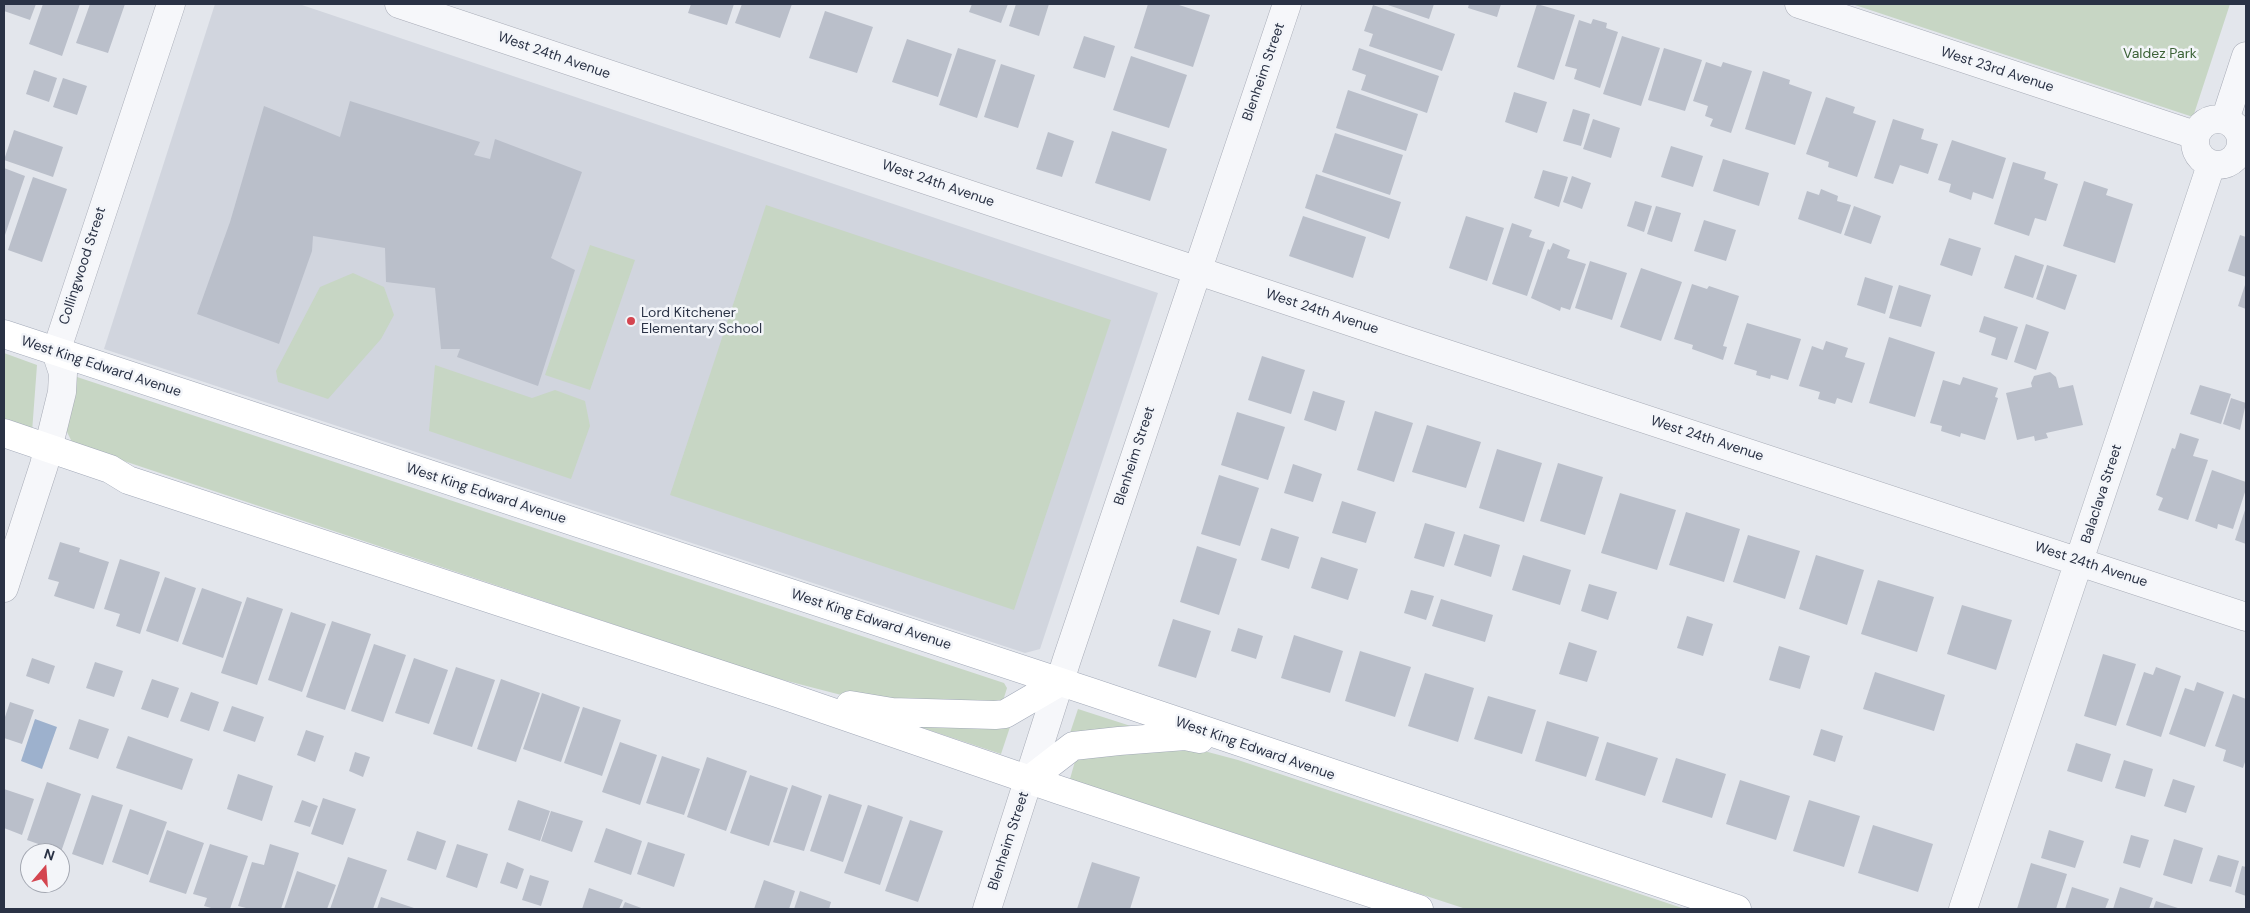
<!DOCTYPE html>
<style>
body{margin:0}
#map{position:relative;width:2250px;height:913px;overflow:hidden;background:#e3e6ec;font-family:"DM Sans",sans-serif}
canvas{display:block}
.frame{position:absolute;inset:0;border:5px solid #2a3245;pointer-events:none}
.north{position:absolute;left:20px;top:843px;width:50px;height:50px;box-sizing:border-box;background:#f3f5f9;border:1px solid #a3a7b1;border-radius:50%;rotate:18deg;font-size:14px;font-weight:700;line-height:20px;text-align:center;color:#2a3245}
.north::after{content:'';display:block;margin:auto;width:18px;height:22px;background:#d44550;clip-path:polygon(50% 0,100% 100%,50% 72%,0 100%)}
</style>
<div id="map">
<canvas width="2250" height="913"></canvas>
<div class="frame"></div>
<div class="north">N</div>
</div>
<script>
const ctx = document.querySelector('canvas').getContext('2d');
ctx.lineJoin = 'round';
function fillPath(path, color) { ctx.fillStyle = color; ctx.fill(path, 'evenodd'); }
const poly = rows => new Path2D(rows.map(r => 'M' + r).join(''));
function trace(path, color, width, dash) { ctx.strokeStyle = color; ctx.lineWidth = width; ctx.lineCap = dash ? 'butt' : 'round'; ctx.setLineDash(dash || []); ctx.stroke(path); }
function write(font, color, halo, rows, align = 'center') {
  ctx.font = font + ' "DM Sans",sans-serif'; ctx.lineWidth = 5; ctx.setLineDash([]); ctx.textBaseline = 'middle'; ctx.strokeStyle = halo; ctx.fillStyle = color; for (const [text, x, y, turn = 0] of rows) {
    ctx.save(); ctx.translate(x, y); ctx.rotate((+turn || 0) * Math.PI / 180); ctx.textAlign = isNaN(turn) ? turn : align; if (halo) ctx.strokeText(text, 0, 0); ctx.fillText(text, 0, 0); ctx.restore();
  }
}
fillPath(poly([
 [215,4,299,4,1158,293,1040,649,1025,653,104,349]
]), '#d1d5de');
fillPath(poly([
 [1852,4,2230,4,2193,117],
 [766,205,1111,320,1014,610,670,495],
 [590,245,635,260,590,390,545,375],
 [353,273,384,287,394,315,381,339,328,399,278,382,276,371,320,287],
 [4,353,37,365,32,432,4,422],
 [435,365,532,398,555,390,585,401,590,426,571,479,429,431],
 [74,376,1004,683,1007,688,1002,704,876,704,768,676,91,450,72,442,64,426],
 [1078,709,1140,729,1068,739],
 [920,723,1011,724,1001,754,920,727],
 [1189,747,1238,760,1685,909,1466,909,1070,779,1077,754]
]), '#c7d6c4');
fillPath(poly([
 [35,719,57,727,42,769,21,761]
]), '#9db1cd');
fillPath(poly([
 [4,4,36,4,30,20,4,11],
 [43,4,80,4,62,56,29,44],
 [90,4,125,4,108,53,76,43],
 [691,4,734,4,727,25,688,13],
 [742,4,792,4,780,38,735,23],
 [972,4,1008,4,1001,23,969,12],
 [1016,4,1049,4,1039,36,1009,26],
 [1148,4,1176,4,1210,15,1193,67,1134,48],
 [1385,4,1434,4,1429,19],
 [1469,4,1501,4,1497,17,1468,8],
 [1537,4,1575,15,1554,80,1517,67],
 [1373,5,1455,34,1442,71,1369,46,1373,34,1364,31],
 [825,11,873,27,857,73,809,58],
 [1593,19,1607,23,1606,28,1618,32,1600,88,1574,79,1577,69,1565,66,1579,20,1591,24],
 [1084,36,1115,46,1105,78,1073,68],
 [1622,36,1660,48,1641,106,1603,94],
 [907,39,952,54,938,97,892,82],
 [958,48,996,60,977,118,939,105],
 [1359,48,1439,76,1427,113,1361,90,1366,75,1352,70],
 [1664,48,1702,60,1685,111,1648,100],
 [1131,56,1187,75,1169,128,1113,110],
 [1706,62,1721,67,1723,62,1752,71,1731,133,1710,126,1713,119,1705,116,1708,106,1693,101],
 [1001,64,1035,75,1018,128,984,117],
 [34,70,57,78,49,102,26,94],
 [1763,71,1790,80,1789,84,1812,92,1795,145,1745,129],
 [63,78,87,86,77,115,53,107],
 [1348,90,1418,114,1406,151,1336,128],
 [1514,92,1547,102,1537,133,1505,122],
 [1826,97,1855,107,1853,113,1876,121,1857,177,1828,167,1829,162,1806,154],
 [350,101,480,142,474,155,490,159,495,139,582,172,551,258,575,270,538,386,457,357,460,349,441,349,435,288,386,282,385,248,313,236,312,251,279,344,197,314,230,222,264,106,340,137],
 [1573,109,1590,114,1581,146,1563,141],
 [1593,119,1620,128,1611,158,1583,149],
 [1893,119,1924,129,1921,139,1938,144,1928,174,1900,165,1893,184,1874,178],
 [14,130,63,147,53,177,4,160],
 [1112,131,1167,149,1150,201,1095,183],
 [1048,132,1074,141,1062,177,1036,169],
 [1335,133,1403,155,1390,195,1322,172],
 [1952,140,2006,158,1993,199,1973,192,1971,200,1949,192,1951,184,1938,180],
 [1671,146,1703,156,1693,187,1661,177],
 [1723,159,1769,173,1759,206,1713,191],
 [2013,162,2046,172,2044,179,2058,184,2046,221,2035,218,2029,236,1994,224],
 [4,168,25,176,4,238],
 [1543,170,1568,177,1559,207,1534,198],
 [1316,174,1401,202,1389,239,1305,208],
 [1572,176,1591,183,1582,209,1563,202],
 [33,177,67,189,42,262,8,250],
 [2084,181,2108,189,2106,195,2133,204,2115,263,2063,246],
 [1821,189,1838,196,1837,201,1851,205,1841,234,1798,219,1807,191,1819,195],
 [1635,201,1652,206,1644,232,1627,226],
 [1656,206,1681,213,1672,242,1647,234],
 [1854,206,1881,216,1871,244,1844,235],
 [1303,216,1366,237,1353,278,1289,256],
 [1466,216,1504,228,1487,281,1449,268],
 [1704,220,1736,230,1726,261,1694,251],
 [1512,223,1532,230,1529,237,1545,242,1527,296,1492,284],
 [2240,235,2246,237,2246,277,2228,271],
 [1949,238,1981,248,1972,276,1940,265],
 [1553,243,1570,250,1567,258,1586,264,1570,310,1561,307,1560,311,1531,298,1548,249,1550,250],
 [2015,255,2044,265,2033,298,2004,288],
 [1590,261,1627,273,1612,320,1575,308],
 [2047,265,2077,275,2065,310,2036,299],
 [1641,268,1682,282,1661,341,1620,327],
 [1865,277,1893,286,1885,314,1857,305],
 [2246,282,2246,309,2238,306],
 [1692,284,1707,289,1709,286,1739,296,1723,346,1727,347,1723,360,1692,349,1693,345,1674,339],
 [1899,285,1931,295,1921,327,1889,318],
 [1984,316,2018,327,2007,360,1991,355,1996,338,1979,332],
 [1747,323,1801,339,1788,380,1771,375,1770,379,1756,375,1757,371,1734,364],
 [2026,324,2049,332,2036,370,2014,362],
 [1889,337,1935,352,1915,417,1869,403],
 [1826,341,1848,348,1845,357,1865,363,1852,403,1837,398,1835,404,1818,399,1820,392,1799,386,1812,346,1823,350],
 [1262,356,1305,370,1291,414,1248,400],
 [2050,372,2056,377,2059,388,2073,385,2083,425,2046,433,2048,438,2035,441,2034,436,2017,440,2006,393,2032,387,2031,383,2034,376],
 [1963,377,1998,388,1995,397,1998,398,1985,440,1961,433,1960,437,1941,431,1942,426,1930,423,1943,380,1960,385],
 [2200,385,2231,394,2221,424,2190,414],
 [1313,391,1345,401,1336,431,1304,420],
 [2231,398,2246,403,2240,430,2223,424],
 [1375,411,1413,423,1394,482,1357,470],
 [1237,412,1285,427,1268,480,1221,465],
 [1427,425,1481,442,1466,488,1412,472],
 [2180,433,2199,439,2193,456,2208,460,2188,520,2158,510,2163,498,2156,495,2172,448,2175,449],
 [1497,449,1542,463,1524,522,1479,508],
 [1558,463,1603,477,1585,535,1540,521],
 [1293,464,1322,474,1313,502,1284,493],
 [2212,470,2246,482,2246,489,2233,529,2218,524,2217,529,2195,521],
 [1219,475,1259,488,1240,546,1201,534],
 [1620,493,1676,510,1657,570,1601,553],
 [1342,501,1376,512,1366,543,1332,533],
 [2246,507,2246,544,2235,540],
 [1686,512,1740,529,1724,582,1669,565],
 [1425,523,1455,532,1444,567,1414,558],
 [1271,528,1299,537,1289,569,1261,560],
 [1464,534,1500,545,1491,577,1454,565],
 [1748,535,1800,551,1785,599,1733,582],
 [60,542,80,548,79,552,109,562,94,609,54,596,59,582,48,579],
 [1197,546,1237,559,1219,615,1180,602],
 [1523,555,1571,570,1560,605,1512,590],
 [1816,555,1864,570,1847,625,1799,609],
 [1321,557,1358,569,1348,600,1311,588],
 [120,559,160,572,140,634,116,626,120,614,104,609],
 [165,577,196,588,178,642,146,631],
 [1878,580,1934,597,1917,652,1861,634],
 [1589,584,1617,592,1608,620,1581,611],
 [202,588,242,602,223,658,182,644],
 [1411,590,1434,596,1426,620,1404,613],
 [247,597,283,609,257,685,221,673],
 [1441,599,1493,615,1485,642,1432,626],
 [1962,605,2012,620,1996,670,1947,654],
 [291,612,326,624,302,692,268,680],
 [1687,616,1713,624,1703,656,1677,648],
 [1173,619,1211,631,1196,678,1158,666],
 [332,621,371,634,345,710,306,697],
 [1238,628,1263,636,1256,659,1231,651],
 [1294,635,1343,651,1330,693,1281,678],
 [1569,642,1597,651,1587,682,1559,674],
 [374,644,406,655,383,722,351,711],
 [1779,646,1810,656,1800,689,1769,680],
 [1360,651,1411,667,1395,717,1345,701],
 [2103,654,2136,664,2116,726,2084,716],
 [32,658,55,666,49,684,26,676],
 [414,658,448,670,429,724,395,713],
 [95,662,123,671,114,697,86,688],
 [456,667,495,680,472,747,433,734],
 [2156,667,2181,676,2161,737,2126,725,2144,672,2153,675],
 [1875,672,1945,695,1934,731,1863,709],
 [1425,673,1474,688,1458,742,1408,726],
 [152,679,179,688,168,718,141,709],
 [501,679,540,693,516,762,477,749],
 [2197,682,2224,692,2205,747,2169,734,2185,688,2194,691],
 [191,692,219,702,209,731,180,721],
 [542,693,580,707,561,762,523,749],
 [2233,694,2246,699,2246,759,2243,768,2223,761,2226,750,2215,746],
 [1488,696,1536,710,1522,754,1474,739],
 [10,702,34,710,22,744,4,738,4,720],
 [232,706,264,717,255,742,223,731],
 [583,707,621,720,602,776,564,763],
 [79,719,109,729,98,759,69,749],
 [1547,721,1599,737,1586,777,1535,761],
 [1821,729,1843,736,1835,762,1813,755],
 [306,730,324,736,315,762,297,755],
 [128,736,193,759,182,790,116,768],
 [620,742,657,755,640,805,602,792],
 [1607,742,1658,758,1645,796,1595,780],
 [2076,743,2111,754,2102,782,2067,771],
 [355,752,370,757,363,777,349,771],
 [662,756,700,769,684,815,646,803],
 [707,757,747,771,726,831,687,817],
 [1676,758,1726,774,1712,818,1662,802],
 [2124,760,2153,769,2145,797,2115,788],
 [238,774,273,786,262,821,227,809],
 [750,775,788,788,769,846,730,833],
 [2173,779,2195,786,2186,813,2164,806],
 [1740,780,1790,796,1776,840,1726,824],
 [47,782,81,794,61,852,27,840],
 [792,785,822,796,804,851,773,842],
 [4,789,34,799,22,835,4,828],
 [829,794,862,805,843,862,810,851],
 [92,795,123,805,103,865,72,854],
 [323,798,356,809,343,845,311,834],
 [302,800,318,806,310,827,294,822],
 [518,800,550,811,540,841,508,830],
 [1809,800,1860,816,1844,867,1793,851],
 [868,805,903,817,880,885,844,873],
 [130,809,167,822,148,875,112,862],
 [551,811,583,821,572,852,541,841],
 [910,820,943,831,918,902,885,891],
 [1873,825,1933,844,1918,892,1858,873],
 [606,828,642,841,631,875,594,862],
 [167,830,204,843,186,894,149,882],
 [2049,830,2084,841,2075,868,2041,858],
 [417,831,446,841,436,870,407,860],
 [2131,835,2149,840,2140,868,2123,863],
 [2174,839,2203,848,2192,884,2163,875],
 [648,842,685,854,674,887,637,874],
 [210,844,248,856,230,909,215,909,204,906,207,898,193,894],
 [270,844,299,853,281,909,250,909,238,906,252,862,264,865],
 [457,844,488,854,477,888,446,877],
 [2218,855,2239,861,2231,887,2209,881],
 [348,857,387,870,373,909,330,909],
 [507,862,524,869,517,889,500,883],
 [1092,862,1140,877,1130,909,1077,909],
 [2031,863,2067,874,2056,909,2017,909],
 [2242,866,2246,867,2246,896,2235,892],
 [297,871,336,885,327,909,284,909],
 [530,875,549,881,541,906,522,900],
 [764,880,795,891,789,909,754,909],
 [2072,887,2109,899,2105,909,2065,909],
 [2120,887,2153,898,2149,909,2113,909],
 [589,888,623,900,619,909,582,909],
 [800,891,831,902,829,909,794,909],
 [381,897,417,909,377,909],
 [2156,901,2181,909,2153,909],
 [625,902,644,909,622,909]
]), '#babfca');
const minor = poly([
 [399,4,1408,341,2246,617],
 [1799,4,2195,135],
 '2195 142a23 23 0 1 1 46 0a23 23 0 1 1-46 0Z',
 [2225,120,2246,56],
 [4,588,44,465,62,392,63,373,56,352,171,4],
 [987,909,1067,659,1287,4],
 [1963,909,2211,165]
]);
const major = poly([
 [4,334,1091,692,1737,909],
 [4,433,110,469,128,480,780,694,1059,790,1419,909],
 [850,705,892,712,995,715,1005,714,1060,682],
 [1029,780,1073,746,1119,741,1185,736,1200,739]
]);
trace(minor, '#a8acb7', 29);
trace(major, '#a2a9b8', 29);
trace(minor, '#f6f7fa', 28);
trace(major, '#fff', 28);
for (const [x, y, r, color] of [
 [631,321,5,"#d44550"]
]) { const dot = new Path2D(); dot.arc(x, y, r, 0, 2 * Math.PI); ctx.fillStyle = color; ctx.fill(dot); trace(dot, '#f3f5f9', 2); }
write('14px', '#3c6237', '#f3f5f9', [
 ["Valdez Park",2160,54]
]);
write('14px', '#2a3245', '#f3f5f9', [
 ["West 24th Avenue",554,56,19],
 ["West 23rd Avenue",1997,70,18],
 ["Blenheim Street",1264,72,-71],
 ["West 24th Avenue",938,184,19],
 ["Collingwood Street",83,266,-72],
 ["West 24th Avenue",1322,312,18],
 ["West King Edward Avenue",101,367,18],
 ["West 24th Avenue",1707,439,18],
 ["Blenheim Street",1135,456,-72],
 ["West King Edward Avenue",486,494,18],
 ["Balaclava Street",2102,494,-72],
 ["West 24th Avenue",2091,565,18],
 ["West King Edward Avenue",871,620,18],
 ["West King Edward Avenue",1255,749,19],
 ["Blenheim Street",1009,841,-72]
]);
write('14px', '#2a3245', '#f3f5f9', [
 ["Lord Kitchener",641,313],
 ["Elementary School",641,329]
], 'left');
</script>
